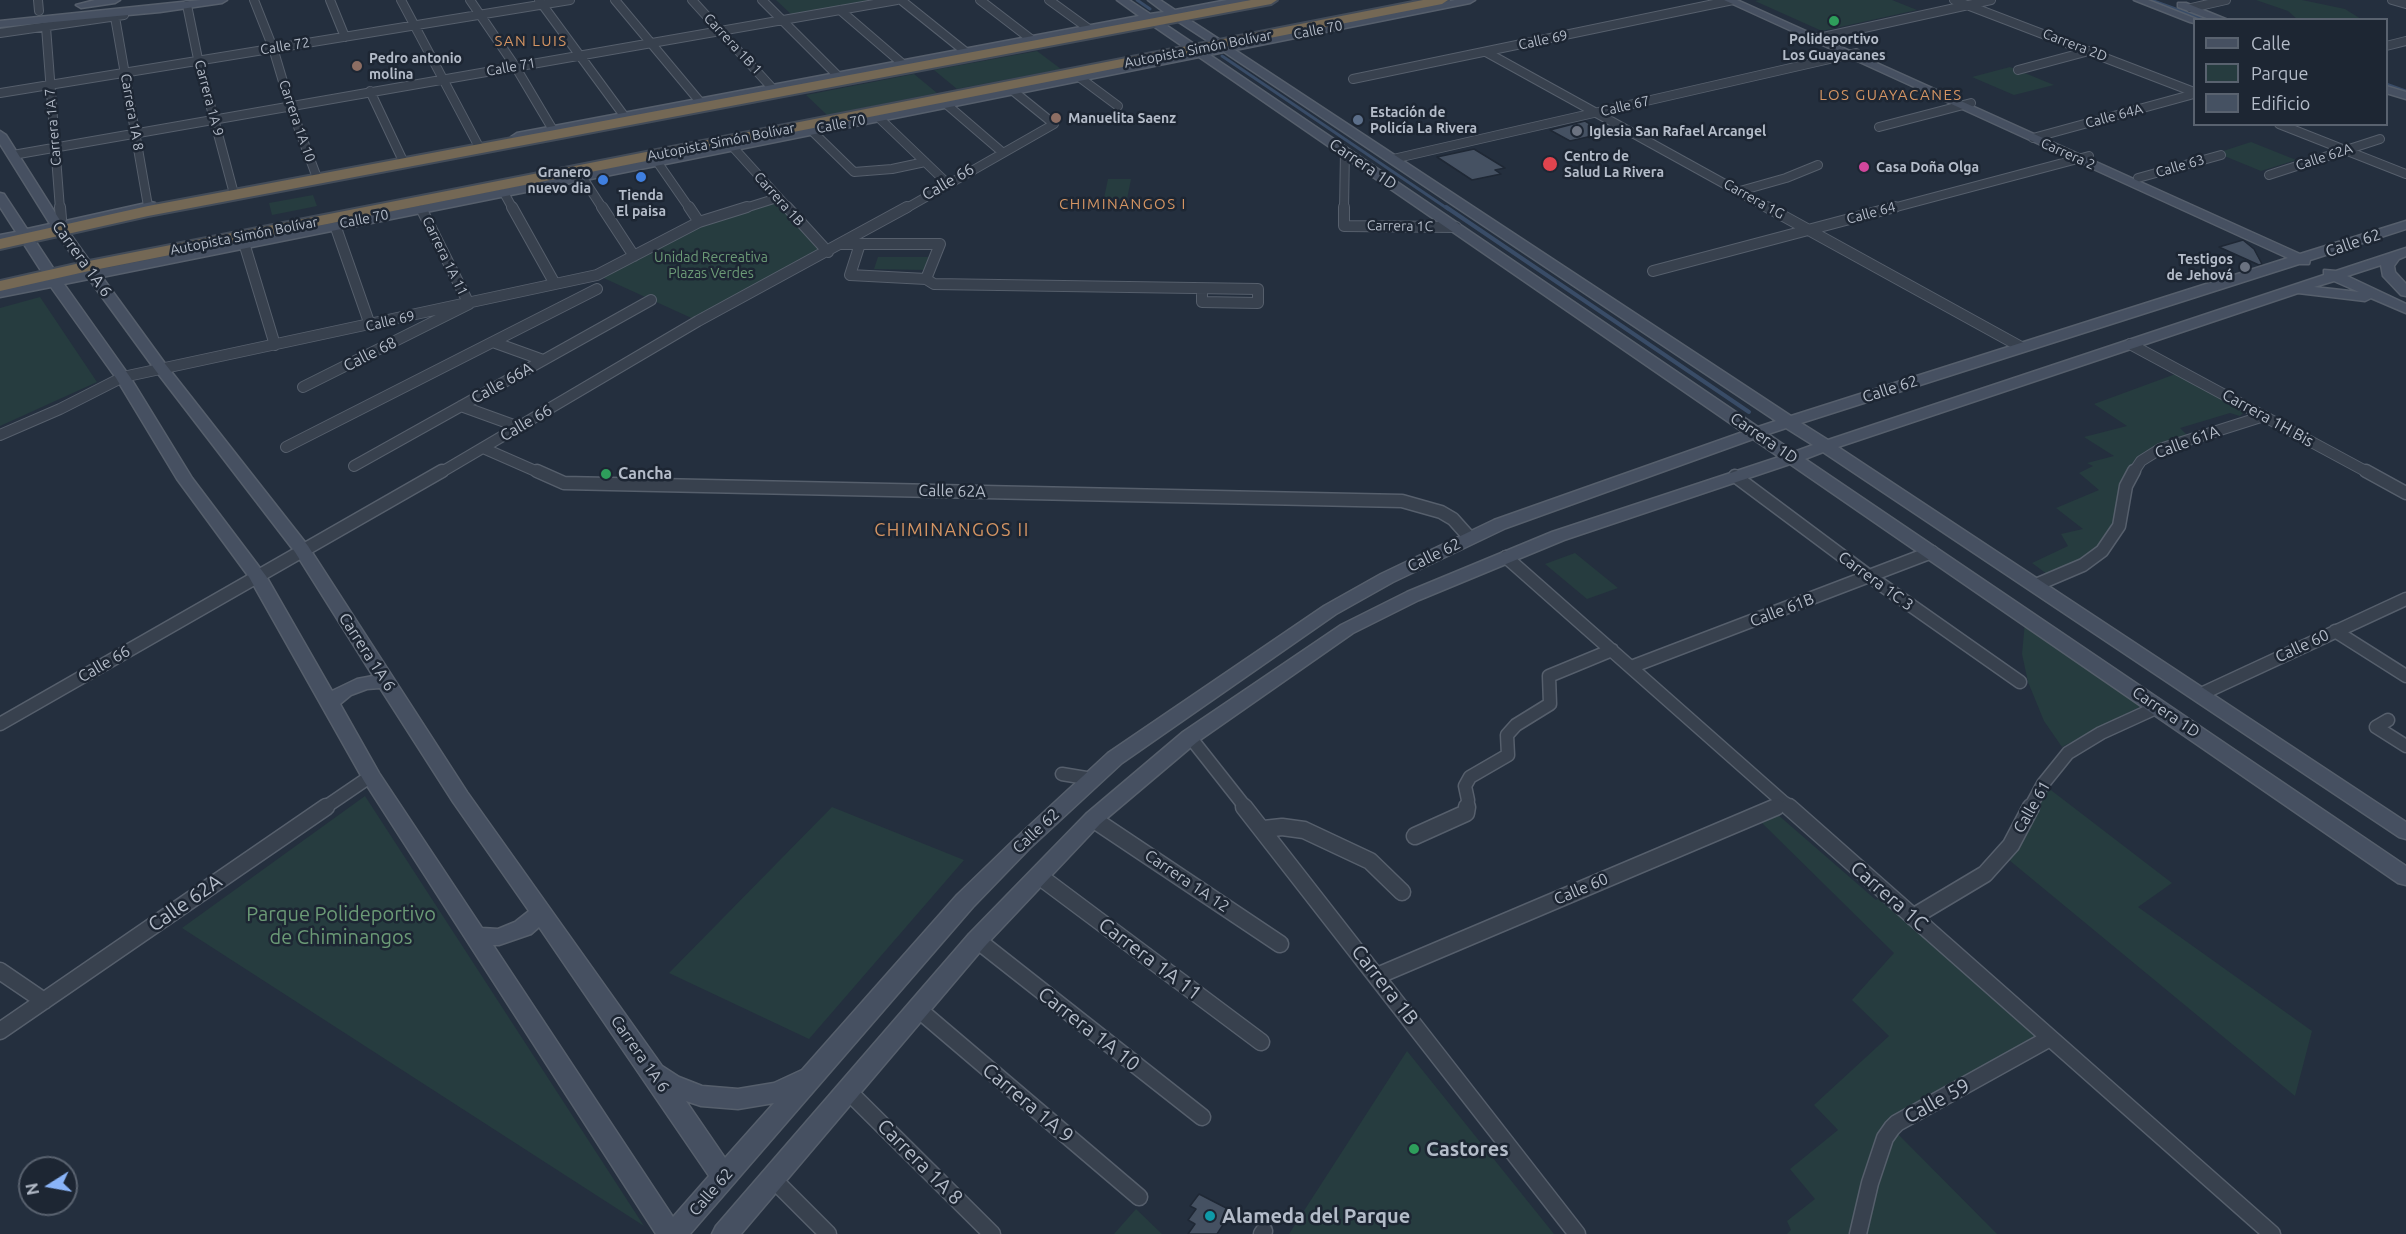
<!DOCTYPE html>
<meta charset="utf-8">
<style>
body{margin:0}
#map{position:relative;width:2406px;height:1234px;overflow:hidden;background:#242f3e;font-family:Ubuntu,sans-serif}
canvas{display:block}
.legend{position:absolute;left:2193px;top:18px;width:195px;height:108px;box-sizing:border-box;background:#1d2633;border:2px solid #59626f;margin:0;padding:8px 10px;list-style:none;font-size:18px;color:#b4bcc9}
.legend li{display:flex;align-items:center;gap:12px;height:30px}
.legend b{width:30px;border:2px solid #59626f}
.north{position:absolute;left:18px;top:1156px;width:60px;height:60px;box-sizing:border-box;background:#1d2633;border:2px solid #59626f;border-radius:50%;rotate:259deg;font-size:16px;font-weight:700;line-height:24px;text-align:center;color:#b4bcc9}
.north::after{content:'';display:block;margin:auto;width:21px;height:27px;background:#8ab4f8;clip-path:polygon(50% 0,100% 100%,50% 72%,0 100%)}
</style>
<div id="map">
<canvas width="2406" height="1234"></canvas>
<ul class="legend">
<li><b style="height:8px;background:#465061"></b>Calle</li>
<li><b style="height:16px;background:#263c3f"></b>Parque</li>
<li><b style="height:16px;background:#455162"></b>Edificio</li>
</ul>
<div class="north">N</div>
</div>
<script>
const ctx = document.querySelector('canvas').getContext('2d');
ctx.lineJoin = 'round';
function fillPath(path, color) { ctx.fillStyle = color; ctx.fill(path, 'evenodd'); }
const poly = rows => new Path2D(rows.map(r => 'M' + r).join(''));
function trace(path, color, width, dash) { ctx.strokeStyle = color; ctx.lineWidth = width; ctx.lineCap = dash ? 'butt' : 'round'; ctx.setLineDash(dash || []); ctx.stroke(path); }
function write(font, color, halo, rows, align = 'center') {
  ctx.font = font + ' Ubuntu,sans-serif'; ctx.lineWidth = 5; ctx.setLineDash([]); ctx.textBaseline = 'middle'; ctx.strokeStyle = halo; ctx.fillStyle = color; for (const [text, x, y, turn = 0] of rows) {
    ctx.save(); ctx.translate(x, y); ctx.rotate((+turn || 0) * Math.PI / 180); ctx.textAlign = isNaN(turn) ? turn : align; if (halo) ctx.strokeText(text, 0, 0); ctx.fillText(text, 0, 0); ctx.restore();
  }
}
fillPath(poly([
 [776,0,873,0,792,15],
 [1760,0,1892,0,1917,10,1822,31,1755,1],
 [2256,0,2302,0,2345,9,2361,19,2297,19,2288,11],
 [1037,51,1061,69,957,89,934,70],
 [2010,67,2054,85,2014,95,1972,77],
 [914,74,937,93,827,115,806,95],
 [2251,142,2296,160,2261,171,2217,153],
 [1108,179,1131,179,1127,199,1104,198],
 [313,195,317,206,272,215,269,203],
 [777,198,828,252,698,321,597,275,699,222],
 [878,257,929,257,926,270,874,269],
 [40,297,97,382,0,426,0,308],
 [2181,372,2247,409,2240,416,2230,413,2180,428,2191,439,2151,454,2136,467,2119,526,2095,557,2051,577,2032,563,2068,546,2061,534,2083,529,2056,508,2099,490,2079,473,2093,466,2087,463,2114,456,2084,437,2127,426,2094,404],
 [1575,553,1618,588,1587,599,1545,564],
 [2025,622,2145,704,2062,747,2044,721,2028,682,2022,654],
 [2043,784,2172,883,2138,907,2312,1031,2295,1096,2003,855],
 [365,796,644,1226,182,928],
 [832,807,964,860,809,1039,669,973],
 [1777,814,1876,900,1886,893,2050,1038,1892,1128,1997,1234,1787,1234,1791,1230,1787,1221,1815,1199,1790,1169,1838,1130,1814,1105,1889,1036,1852,1000,1894,953,1762,823],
 [1407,1051,1554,1234,1289,1234],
 [1136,1209,1162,1234,1114,1234]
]), '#263c3f');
trace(poly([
 [1137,0,1150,9],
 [2151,0,2206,20],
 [1222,56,1448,209],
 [2386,84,2406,91]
]), '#394c67', 3);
trace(poly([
 [1446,207,1749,412]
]), '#394c67', 4);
const building = poly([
 [1585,121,1605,133,1570,141,1550,130,1585,121],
 [1474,149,1505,168,1495,170,1501,174,1472,180,1437,157,1474,149],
 [2243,240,2254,249,2262,264,2259,265,2219,247,2243,240],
 [1199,1194,1232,1211,1217,1234,1188,1234,1195,1224,1188,1220,1196,1209,1190,1206,1199,1194]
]);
fillPath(building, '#455162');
trace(building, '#1f2835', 1.5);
const streetFar3 = poly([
 [38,0,39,11],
 [254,0,273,48,290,105,316,175],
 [330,0,345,37],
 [401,0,478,145],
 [470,0,515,66,553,130],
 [539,0,625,117],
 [615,0,701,103],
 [692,0,773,89],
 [762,0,839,77],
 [901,0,967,53],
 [980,0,1032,40],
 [1049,0,1089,29],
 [1954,0,2194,92],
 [2392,0,2406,4],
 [187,5,198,59,233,190],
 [2191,8,2226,0],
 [840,10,904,65],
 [115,17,148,206],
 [46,27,60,209],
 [0,33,124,15],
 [1814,39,1991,0],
 [2386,46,2406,41],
 [1486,52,1770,209],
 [2018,70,2089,51],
 [1079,77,1118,106],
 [1353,79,1733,0],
 [370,91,404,163],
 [0,93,570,0],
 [945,103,1002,152],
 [877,116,947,183],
 [2279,124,2406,174],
 [1879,127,1971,103],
 [811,130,854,172,892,169,925,162],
 [2033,138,2194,94],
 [732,146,789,209],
 [13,155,897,0],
 [1393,159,1856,53],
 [656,160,690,209],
 [581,175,603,209],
 [2269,175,2380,139],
 [2138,178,2221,155],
 [503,191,513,209],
 [1740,191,1786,178,1818,165],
 [742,209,777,198],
 [905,209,1054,124,1012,90],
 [1344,209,1345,151],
 [1889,209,2089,156]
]);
const streetFar2 = poly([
 [512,207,555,284],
 [602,207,634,256],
 [689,207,699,222],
 [787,207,828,252],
 [1344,207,1344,226,1456,227],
 [1767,207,2021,347],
 [57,225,61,219,60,207],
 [335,225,370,325],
 [244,243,275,345],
 [841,244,940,244,926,279,934,284,1258,289,1258,303,1202,302,1202,289],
 [860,244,850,275,926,279],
 [1653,271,1895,207],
 [493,342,543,360],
 [2130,344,2369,473],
 [303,387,469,304,421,208],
 [461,406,519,427],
 [0,435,60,409,123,377,597,275,699,222,747,207],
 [286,447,597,289],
 [483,448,540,473],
 [354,466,651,300],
 [440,473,698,321,907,207],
 [2133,473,2141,461,2160,449,2264,416]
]);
const streetFar1 = poly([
 [537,471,564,483,1402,501,1441,512,1453,519,1470,538],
 [2366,471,2406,493],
 [1735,476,1869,576,2020,682],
 [1506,557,1790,808],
 [2036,585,2083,565,2102,551,2119,526,2126,486,2134,471],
 [2335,631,2406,676],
 [1631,667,1932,552],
 [2199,695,2406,599],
 [2388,720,2376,727,2406,746],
 [0,724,442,471],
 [1190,737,1246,808],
 [1062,774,1092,779],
 [324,808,371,776],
 [1467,808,1468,800,1465,786,1470,777,1508,755,1507,735,1516,725,1550,704,1549,676,1612,650],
 [1772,808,1785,803],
 [2030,808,2043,784,2068,753,2101,733,2158,707]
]);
const street = poly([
 [1244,807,1577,1234],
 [1789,807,2272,1234],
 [1093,819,1280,944],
 [1264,829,1282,827,1304,830,1370,861,1402,892],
 [1415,836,1466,813,1467,807],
 [1039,876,1261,1042],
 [1913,917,1985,874,2011,845,2031,807],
 [977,940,1202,1117],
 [0,971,44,1001],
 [1377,976,1776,807],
 [918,1009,1139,1197],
 [0,1031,326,807],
 [848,1091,992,1234],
 [773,1179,828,1234],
 [1262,1234,1264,1231],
 [1858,1234,1870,1183,1885,1138,1892,1128,1897,1123,2050,1038]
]);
const secondary = poly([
 [95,0,120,0,115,3,81,8,76,5,95,0],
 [201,0,227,0,222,3,160,12,0,27,0,21,201,0],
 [1117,0,1129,0,1150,14,1164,12,1148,0,1160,0,1175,10,1227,0,1248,0,1243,3,1182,15,1228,45,1455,0,1475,0,1470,3,1235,50,1791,416,2288,258,1724,0,1737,0,2300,254,2406,221,2406,229,2310,260,2309,264,2299,264,1801,423,1828,440,2324,275,2324,270,2336,271,2406,248,2406,256,2399,259,2394,266,2395,272,2406,284,2406,296,2401,295,2383,276,2381,265,2347,276,2406,304,2406,313,2371,298,2365,301,2298,293,1838,447,2406,822,2406,839,2399,837,1823,452,1805,459,2406,866,2406,885,2398,883,1790,464,1564,540,1419,600,1353,633,1197,742,1100,824,985,946,741,1234,712,1234,716,1226,969,934,1086,814,1183,732,1341,625,1407,592,1552,532,1779,457,1753,439,1506,528,1393,582,1336,614,1122,763,1030,848,973,907,690,1234,656,1234,364,781,249,577,177,479,116,378,51,287,0,297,0,289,47,280,20,238,0,243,0,235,16,232,0,207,0,193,4,194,27,229,50,224,0,144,0,131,6,135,61,222,151,202,155,203,157,206,155,209,66,228,96,270,1191,52,1146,21,517,141,511,137,517,133,1139,16,1117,0],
 [1171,17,1217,47,1203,50,1157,19,1171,17],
 [1224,52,1776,421,1758,427,1210,55,1224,52],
 [1199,57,1743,432,1494,520,1381,574,1324,606,1108,753,1016,838,957,895,802,1070,774,1083,738,1089,702,1086,679,1077,662,1066,467,792,308,546,166,365,102,277,1199,57],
 [55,231,84,272,59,277,32,236,55,231],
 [89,279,156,371,295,552,373,676,357,679,332,691,266,576,192,478,130,377,64,284,89,279],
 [2334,281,2359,292,2314,287,2334,281],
 [1786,428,1813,445,1794,452,1768,434,1786,428],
 [380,688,453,802,529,911,515,922,498,929,482,928,379,773,340,704,351,695,367,689,380,688],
 [539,927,709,1176,673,1217,493,945,499,945,531,934,539,927],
 [686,1101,701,1106,738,1109,774,1103,725,1158,686,1101],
 [2134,0,2148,0,2199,20,2194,20,2194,23,2190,22,2134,0],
 [2178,3,2186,3,2228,20,2212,20,2178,7,2178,3],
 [2386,86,2406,92,2406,99,2386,93,2386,86]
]);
const highway = poly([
 [1251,0,1277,0,1271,4,148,216,0,249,0,239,148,206,1251,0],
 [1423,0,1448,0,1442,4,89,271,0,291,0,281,89,261,1423,0]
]);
trace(streetFar3, '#565f6c', 10);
trace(streetFar2, '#565f6c', 12);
trace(streetFar1, '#565f6c', 15);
trace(street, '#565f6c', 19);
trace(secondary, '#565f6c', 3);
trace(highway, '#434c59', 4);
trace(streetFar3, '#38414e', 8);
trace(streetFar2, '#38414e', 10);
trace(streetFar1, '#38414e', 12);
trace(street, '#38414e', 16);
fillPath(secondary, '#465061');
fillPath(highway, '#746855');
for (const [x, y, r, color] of [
 [1834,21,6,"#2e9e5b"],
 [357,66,6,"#8d6e63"],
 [1056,118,6,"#8d6e63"],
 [1358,120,6,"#5c6f8a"],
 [1577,131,6,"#6b7280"],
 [1550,164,8,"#e0444e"],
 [1864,167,6,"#d1479c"],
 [641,177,6,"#3f7fe0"],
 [603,180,6,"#3f7fe0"],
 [2245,267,6,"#6b7280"],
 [606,474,6,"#2e9e5b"],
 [1414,1149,6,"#2e9e5b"],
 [1210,1216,6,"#0f9aa8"]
]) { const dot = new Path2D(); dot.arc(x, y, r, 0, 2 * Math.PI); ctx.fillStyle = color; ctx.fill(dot); trace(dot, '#1d2633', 2); }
write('14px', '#b4bcc9', '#1d2633', [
 ["Calle 70",1318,30,-11],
 ["Calle 69",1543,40,-12],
 ["Carrera 1B 1",733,44,47],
 ["Carrera 2D",2075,45,21],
 ["Calle 72",285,46,-9],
 ["Autopista Simón Bolívar",1198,49,-11],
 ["Calle 71",511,67,-10],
 ["Carrera 1A 9",209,98,75],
 ["Calle 67",1625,106,-13],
 ["Carrera 1A 8",132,112,80],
 ["Calle 64A",2114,116,-15],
 ["Carrera 1A 10",297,121,71],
 ["Calle 70",841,124,-11],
 ["Carrera 1A 7",53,127,-95],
 ["Autopista Simón Bolívar",721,142,-11],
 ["Carrera 2",2068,154,24],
 ["Calle 62A",2324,157,-18],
 ["Calle 63",2180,166,-16],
 ["Carrera 1B",779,199,48],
 ["Carrera 1G",1754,199,29],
 ["Calle 64",1871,213,-15],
 ["Calle 70",364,219,-11],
 ["Carrera 1C",1400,226,1],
 ["Autopista Simón Bolívar",244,236,-11],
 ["Carrera 1A 11",445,256,64],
 ["Calle 69",390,321,-13]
]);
write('bold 14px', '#b4bcc9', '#1d2633', [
 ["Polideportivo",1834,39,"center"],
 ["Los Guayacanes",1834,55,"center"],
 ["Pedro antonio",369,58],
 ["molina",369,74],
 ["Estación de",1370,112],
 ["Policía La Rivera",1370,128],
 ["Manuelita Saenz",1068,118],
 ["Iglesia San Rafael Arcangel",1589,131],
 ["Centro de",1564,156],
 ["Salud La Rivera",1564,172],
 ["Casa Doña Olga",1876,167],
 ["Granero",591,172,"right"],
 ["nuevo dia",591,188,"right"],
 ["Tienda",641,195,"center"],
 ["El paisa",641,211,"center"],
 ["Testigos",2233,259,"right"],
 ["de Jehová",2233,275,"right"]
], 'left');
write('14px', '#6b9a76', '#1d2633', [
 ["Unidad Recreativa",711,257],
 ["Plazas Verdes",711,273]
]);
ctx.letterSpacing = '1.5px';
write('15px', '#d59563', '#1d2633', [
 ["SAN LUIS",531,41],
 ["LOS GUAYACANES",1891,95],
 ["CHIMINANGOS I",1123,204]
]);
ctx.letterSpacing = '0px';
write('16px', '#b4bcc9', '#1d2633', [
 ["Carrera 1D",1363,164,34],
 ["Calle 66",948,182,-30],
 ["Calle 62",2353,243,-19],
 ["Carrera 1A 6",82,259,54],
 ["Calle 68",370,354,-27],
 ["Calle 66A",502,383,-29],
 ["Calle 62",1890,389,-18],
 ["Carrera 1H Bis",2268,418,29],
 ["Calle 66",526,423,-30],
 ["Carrera 1D",1764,438,34],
 ["Calle 61A",2187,442,-20],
 ["Calle 62A",952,491,1],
 ["Calle 62",1434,555,-26],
 ["Carrera 1C 3",1876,581,36],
 ["Calle 61B",1782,610,-21],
 ["Calle 60",2302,646,-25],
 ["Carrera 1A 6",367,652,57],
 ["Calle 66",104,664,-30],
 ["Carrera 1D",2166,712,34],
 ["Calle 61",2032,807,-60],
 ["Calle 62",1036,831,-43],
 ["Carrera 1A 12",1187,881,34],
 ["Calle 60",1581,889,-23],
 ["Carrera 1A 6",640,1054,55],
 ["Calle 62",711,1192,-49]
]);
write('bold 16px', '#b4bcc9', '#1d2633', [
 ["Cancha",618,474]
], 'left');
ctx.letterSpacing = '1.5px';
write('18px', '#d59563', '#1d2633', [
 ["CHIMINANGOS II",952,530]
]);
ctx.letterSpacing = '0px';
write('20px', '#b4bcc9', '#1d2633', [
 ["Carrera 1C",1889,896,41],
 ["Calle 62A",185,903,-35],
 ["Carrera 1A 11",1150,959,37],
 ["Carrera 1B",1385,985,52],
 ["Carrera 1A 10",1089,1029,38],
 ["Calle 59",1937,1101,-29],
 ["Carrera 1A 9",1028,1103,40],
 ["Carrera 1A 8",920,1162,45]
]);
write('20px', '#6b9a76', '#1d2633', [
 ["Parque Polideportivo",341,914],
 ["de Chiminangos",341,937]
]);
write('bold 20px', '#b4bcc9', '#1d2633', [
 ["Castores",1426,1149],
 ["Alameda del Parque",1222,1216]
], 'left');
</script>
